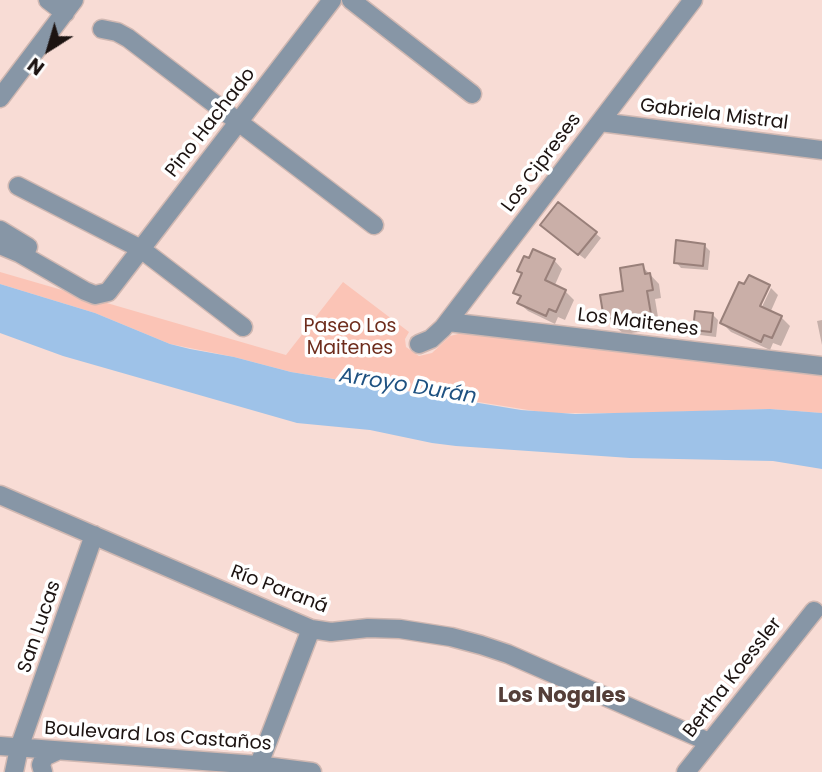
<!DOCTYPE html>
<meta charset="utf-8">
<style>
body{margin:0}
#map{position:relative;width:822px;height:772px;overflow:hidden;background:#f8dcd5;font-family:Poppins,sans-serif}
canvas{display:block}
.north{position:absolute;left:14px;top:14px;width:70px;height:70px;-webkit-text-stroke:5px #fff;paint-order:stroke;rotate:217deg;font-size:19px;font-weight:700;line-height:28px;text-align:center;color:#1c1311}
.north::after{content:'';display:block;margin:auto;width:24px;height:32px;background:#1c1311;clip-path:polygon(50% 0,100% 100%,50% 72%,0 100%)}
</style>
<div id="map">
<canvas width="822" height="772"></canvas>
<div class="north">N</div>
</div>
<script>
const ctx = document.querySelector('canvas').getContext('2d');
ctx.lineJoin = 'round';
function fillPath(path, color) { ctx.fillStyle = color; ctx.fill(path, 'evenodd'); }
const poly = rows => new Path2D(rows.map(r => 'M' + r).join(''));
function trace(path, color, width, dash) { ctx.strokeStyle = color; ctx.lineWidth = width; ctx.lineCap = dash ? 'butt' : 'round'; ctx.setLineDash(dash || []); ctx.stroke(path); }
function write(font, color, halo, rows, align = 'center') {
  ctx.font = font + ' Poppins,sans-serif'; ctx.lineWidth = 7; ctx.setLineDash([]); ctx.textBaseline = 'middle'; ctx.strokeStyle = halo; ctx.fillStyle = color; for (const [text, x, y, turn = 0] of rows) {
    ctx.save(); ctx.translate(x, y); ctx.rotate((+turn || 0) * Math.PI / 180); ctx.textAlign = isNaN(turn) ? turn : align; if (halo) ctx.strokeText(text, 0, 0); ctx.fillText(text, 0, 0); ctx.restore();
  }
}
fillPath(poly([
 [0,272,286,355,343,282,409,332,405,339,406,347,419,356,432,353,450,336,462,333,822,375,822,413,770,409,639,413,547,413,291,372,234,357,170,344,95,313,0,284]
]), '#fbc4b6');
fillPath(poly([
 [0,284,95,313,170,344,190,349,234,357,291,372,521,410,575,414,770,409,822,413,822,469,773,461,630,458,456,446,432,443,370,430,297,423,63,356,0,333]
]), '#9ec2e8');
fillPath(poly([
 [548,231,595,233,601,238,585,259],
 [704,245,710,251,708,270,681,268,676,262],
 [554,260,562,269,554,287,565,291,574,300,565,320,558,317,555,324,528,311,519,303,521,298,515,292,523,275,519,270],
 [642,266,659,284,661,298,655,299,660,329,624,334,606,319],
 [750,277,770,287,767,287,755,313,758,315,771,288,778,295,770,313,781,317,790,326,781,346,773,343,770,350,731,332,722,323,740,284,745,286],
 [713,315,718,320,716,337,700,335,695,329],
 [822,320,822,345,817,321]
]), '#0003');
const building = poly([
 [558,202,597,232,578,255,540,225,558,202],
 [676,240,705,244,703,266,674,263,676,240],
 [533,249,555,259,545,280,566,290,556,312,549,309,546,316,517,303,521,296,513,293,522,273,517,271,524,256,529,258,533,249],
 [643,264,645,274,650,273,653,290,647,291,652,320,613,326,612,318,604,319,600,295,623,291,620,268,643,264],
 [749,275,770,285,760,306,782,316,772,338,764,335,761,342,720,323,739,282,744,284,749,275],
 [695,311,713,313,711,332,693,330,695,311]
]);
fillPath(building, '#caafa8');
trace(building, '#99807a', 2);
const minor = poly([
 [48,0,65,13],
 [351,0,472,94],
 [102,29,117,32,128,38,374,225],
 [0,98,74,0],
 [600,122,822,150],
 [18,186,141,249,243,327],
 [0,230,28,247],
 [0,245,19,253,85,291,95,295,108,292,332,0],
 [448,322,822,366],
 [419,344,431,339,443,328,693,0],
 [0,495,311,629,331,632,368,628,400,629,451,637,481,645,508,654,709,742],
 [0,746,257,765,312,772],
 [14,772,19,748,94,535],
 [43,772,41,765,44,757,57,751],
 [256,772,311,629],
 [686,772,814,611]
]);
trace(minor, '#d0b8b2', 21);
trace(minor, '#8796a6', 18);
write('19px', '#1c1311', '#fff', [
 ["Gabriela Mistral",714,115,7],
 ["Pino Hachado",211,123,-52],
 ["Los Cipreses",542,163,-53],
 ["Los Maitenes",638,323,7],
 ["Río Paraná",279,590,21],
 ["San Lucas",40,627,-71],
 ["Bertha Koessler",733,678,-52],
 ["Boulevard Los Castaños",158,737,4]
]);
write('19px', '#6e2d1d', '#fff', [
 ["Paseo Los",350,327],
 ["Maitenes",350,349]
]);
write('italic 21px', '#1e5181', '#fff', [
 ["Arroyo Durán",408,387,9]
]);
write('bold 21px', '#543e38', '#fff', [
 ["Los Nogales",562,697]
]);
</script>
